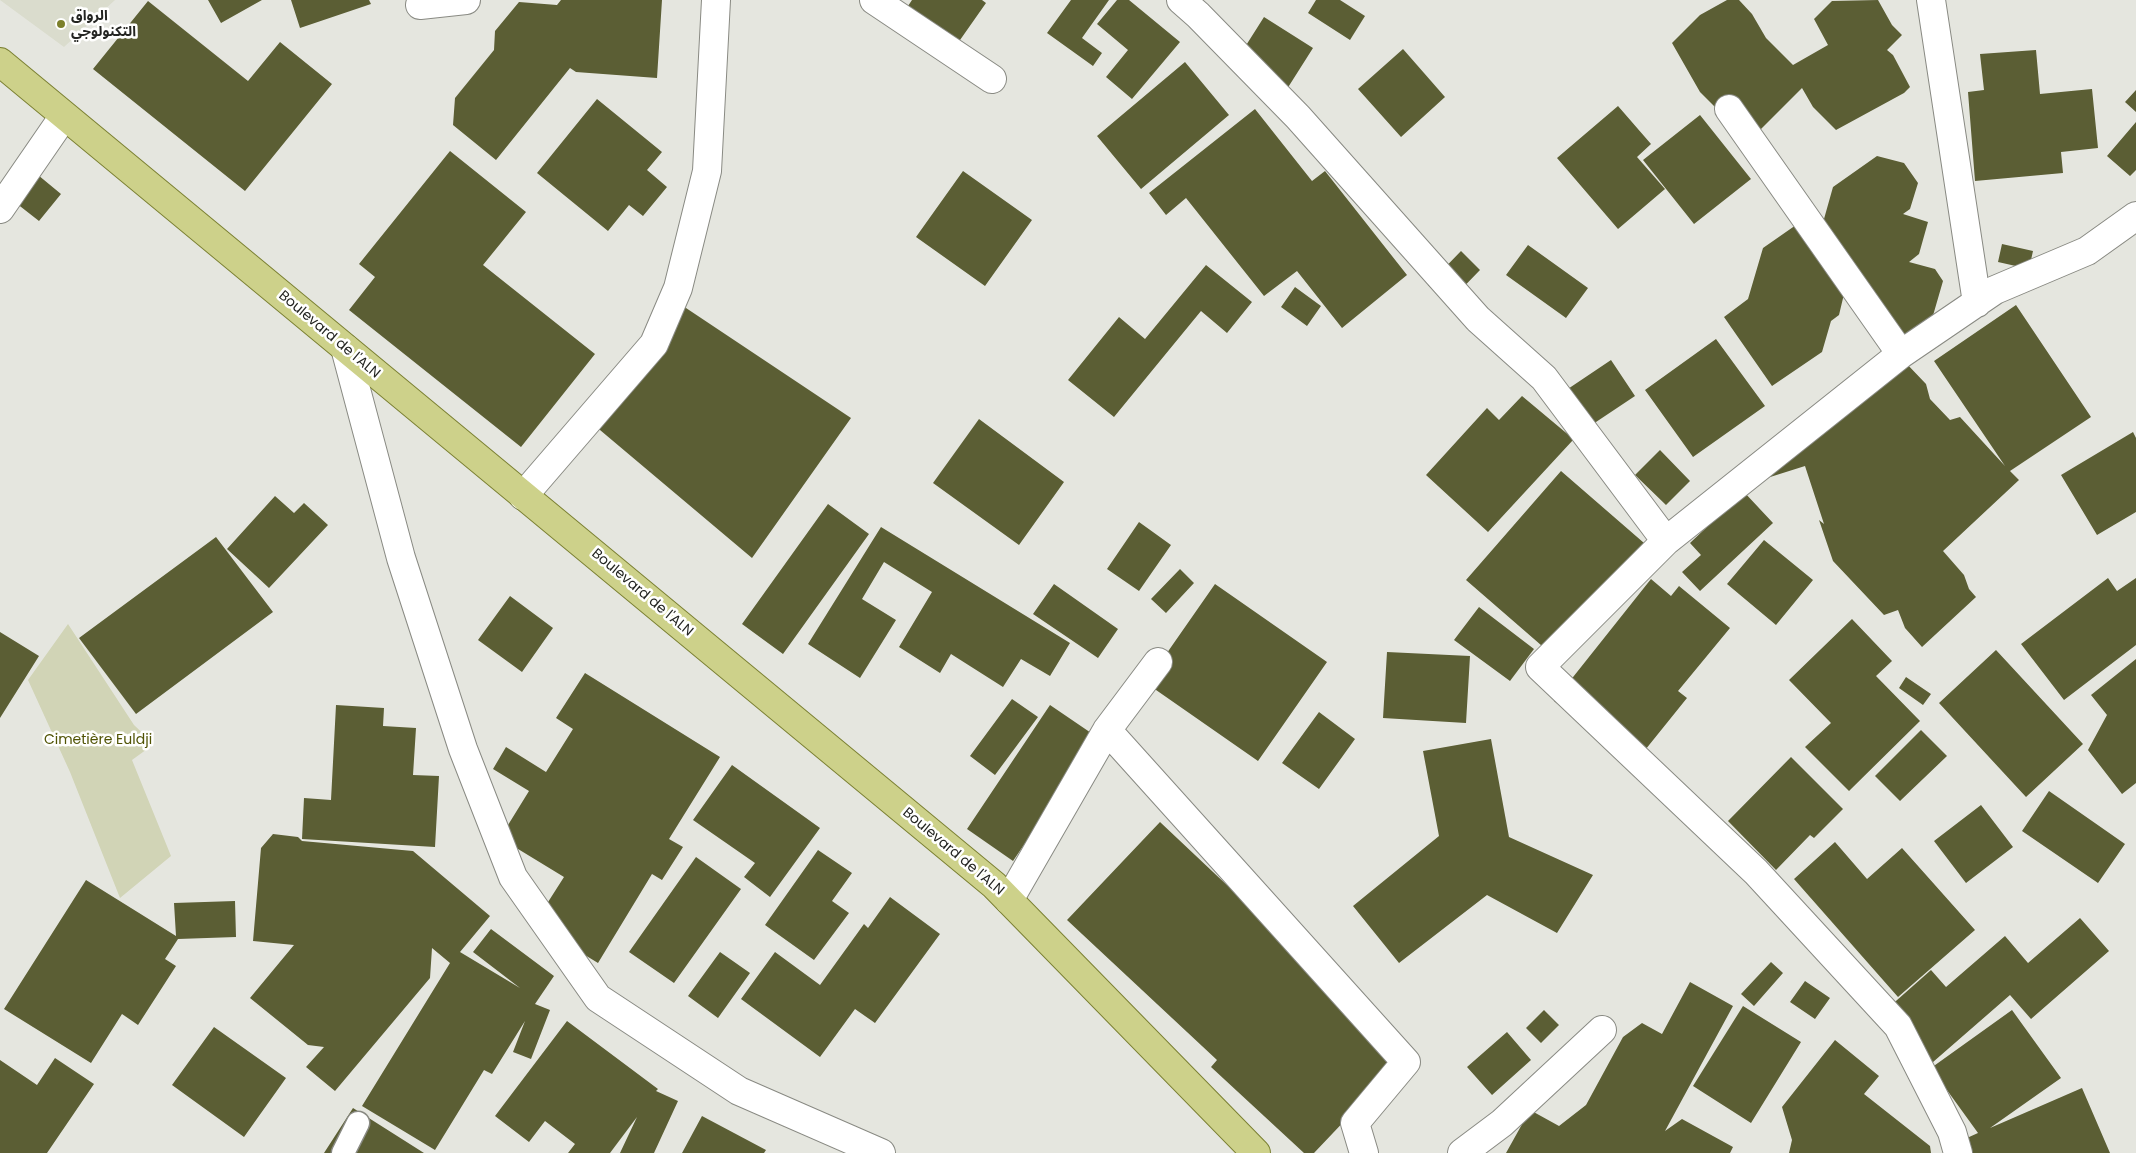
<!DOCTYPE html>
<meta charset="utf-8">
<style>
body{margin:0}
canvas{display:block;background:#e5e6df}
</style>
<canvas width="2136" height="1153"></canvas>
<script>
const ctx = document.querySelector('canvas').getContext('2d');
ctx.lineJoin = 'round';
function fillPath(path, color) { ctx.fillStyle = color; ctx.fill(path, 'evenodd'); }
const poly = rows => new Path2D(rows.map(r => 'M' + r).join(''));
function trace(path, color, width, dash) { ctx.strokeStyle = color; ctx.lineWidth = width; ctx.lineCap = dash ? 'butt' : 'round'; ctx.setLineDash(dash || []); ctx.stroke(path); }
function write(font, color, halo, rows, align = 'center') {
  ctx.font = font + ' Poppins,"Noto Sans Arabic",sans-serif'; ctx.lineWidth = 5; ctx.setLineDash([]); ctx.textBaseline = 'middle'; ctx.strokeStyle = halo; ctx.fillStyle = color; for (const [text, x, y, turn = 0] of rows) {
    ctx.save(); ctx.translate(x, y); ctx.rotate((+turn || 0) * Math.PI / 180); ctx.textAlign = isNaN(turn) ? turn : align; if (halo) ctx.strokeText(text, 0, 0); ctx.fillText(text, 0, 0); ctx.restore();
  }
}
fillPath(poly([
 [0,0,115,0,64,47]
]), '#dadccd');
fillPath(poly([
 [68,624,134,725,154,744,132,760,171,856,120,898,70,772,28,680]
]), '#d1d4b6');
fillPath(poly([
 [208,0,262,0,221,23],
 [291,0,369,0,371,4,300,28],
 [561,0,662,0,657,78,576,72,570,68,496,160,453,125,455,98,494,50,495,31,519,2,557,5],
 [912,0,982,0,986,3,953,50,902,15],
 [1071,0,1109,0,1082,38,1102,53,1093,66,1047,33],
 [1117,0,1129,0,1180,42,1132,99,1106,77,1128,50,1097,24],
 [1316,0,1340,0,1365,16,1350,40,1308,13],
 [1727,0,1739,0,1752,14,1766,38,1793,65,1828,45,1814,19,1832,1,1878,0,1892,25,1902,35,1887,50,1893,55,1910,87,1904,93,1836,130,1813,107,1802,88,1749,141,1700,92,1672,43,1700,15],
 [148,1,248,81,280,42,332,84,245,191,93,69],
 [1264,17,1313,48,1280,100,1231,69],
 [1403,49,1445,97,1401,137,1358,89],
 [2036,50,2040,94,2092,89,2098,148,2061,152,2063,173,1975,181,1968,92,1984,90,1980,54],
 [1185,62,1229,115,1141,189,1097,136],
 [2136,90,2136,112,2125,102],
 [597,99,662,152,647,170,667,187,643,216,629,205,608,231,537,173],
 [1618,106,1651,144,1637,157,1665,189,1618,229,1557,158],
 [1255,109,1312,181,1325,171,1407,275,1342,328,1297,271,1264,296,1186,198,1166,215,1149,193],
 [1700,115,1751,179,1694,224,1643,160],
 [2136,122,2136,170,2130,176,2107,156],
 [450,151,526,212,483,265,595,354,521,447,349,310,375,277,359,264],
 [1877,156,1904,163,1918,183,1910,209,1903,214,1928,222,1919,254,1909,262,1935,269,1943,281,1932,319,1889,350,1844,294,1839,315,1831,321,1822,352,1772,386,1724,317,1748,299,1763,248,1796,225,1815,251,1833,187],
 [963,171,1032,220,985,286,916,237],
 [38,175,61,194,39,221,16,203],
 [2002,244,2033,251,2029,269,1998,262],
 [1528,245,1588,288,1566,318,1506,275],
 [1461,251,1480,270,1447,304,1428,285],
 [1206,265,1252,302,1227,333,1201,311,1114,417,1068,380,1119,317,1145,339],
 [1295,287,1321,306,1307,326,1281,307],
 [677,302,851,418,752,558,600,430,594,423],
 [2016,305,2091,417,2010,471,2019,480,1943,551,1964,575,1969,589,1976,597,1922,647,1905,628,1898,610,1884,615,1833,561,1819,520,1824,524,1805,466,1767,478,1850,400,1857,407,1905,362,1926,384,1930,399,1950,420,1960,417,2005,466,1934,361],
 [1716,339,1765,406,1693,457,1645,390],
 [1611,360,1635,396,1572,438,1573,440,1488,532,1426,475,1487,408,1499,420,1522,396,1571,437,1547,403],
 [979,419,1064,482,1019,545,933,483],
 [2133,432,2136,438,2136,512,2097,535,2061,475],
 [1660,450,1690,481,1666,505,1635,475],
 [1561,471,1644,543,1549,652,1466,580],
 [1744,492,1773,523,1700,591,1682,572,1701,555,1690,543],
 [275,496,294,513,304,503,328,525,269,588,227,549],
 [828,504,869,534,783,654,742,624],
 [1139,522,1171,545,1139,591,1107,569],
 [881,527,1070,643,1050,676,1021,659,1003,687,951,654,940,673,899,647,932,592,884,562,862,599,896,620,860,678,808,644],
 [216,537,273,612,136,714,79,638],
 [1764,540,1813,580,1776,625,1727,584],
 [1180,569,1194,583,1166,613,1151,599],
 [2108,578,2117,591,2136,578,2136,645,2064,700,2021,644],
 [1651,579,1671,596,1679,586,1730,628,1678,691,1687,698,1633,765,1554,701],
 [1054,584,1118,629,1098,658,1033,614],
 [1215,584,1327,662,1258,761,1146,683],
 [510,596,553,628,522,672,478,640],
 [1479,607,1534,649,1510,681,1454,640],
 [1852,619,1892,661,1876,676,1920,721,1849,791,1805,747,1831,723,1789,680],
 [0,632,39,656,0,718],
 [1996,650,2083,744,2026,797,1939,703],
 [1387,652,1470,656,1466,723,1383,718],
 [2136,659,2136,783,2122,794,2088,750,2107,715,2091,695],
 [585,673,720,757,669,839,683,847,662,880,652,874,598,963,534,924,564,877,500,838,529,791,493,769,506,747,546,772,573,729,556,718],
 [1906,677,1931,694,1923,705,1899,688],
 [1012,699,1038,717,995,775,970,756],
 [336,705,384,708,383,726,416,728,413,775,439,776,435,847,302,839,304,798,331,800],
 [1050,705,1097,737,1013,861,967,829],
 [1319,712,1355,739,1319,789,1282,763],
 [1921,730,1947,756,1900,801,1875,776],
 [1491,739,1509,837,1593,875,1557,933,1487,895,1399,963,1353,906,1439,836,1423,751],
 [1791,757,1843,809,1814,838,1810,835,1776,870,1728,821],
 [732,765,820,828,770,897,744,877,755,863,693,820],
 [2049,791,2125,844,2098,883,2022,831],
 [1981,805,2013,847,1966,883,1934,841],
 [1160,822,1407,1055,1314,1153,1304,1153,1211,1067,1217,1060,1067,920],
 [273,834,298,837,302,841,413,851,490,916,460,952,520,988,473,952,491,929,554,976,535,1004,550,1010,531,1059,513,1052,525,1021,492,1074,484,1070,435,1150,362,1106,450,963,432,948,430,978,335,1091,306,1067,324,1047,308,1045,250,998,294,945,253,941,261,848],
 [1835,842,1867,879,1902,848,1975,930,1898,997,1794,879],
 [818,850,852,873,832,901,849,913,814,960,765,925],
 [696,857,741,889,674,983,629,952],
 [86,880,176,936,174,903,235,901,236,937,178,939,165,959,176,966,138,1025,122,1014,91,1063,4,1009],
 [890,897,940,934,875,1023,855,1009,820,1057,741,999,775,952,820,985,864,924,868,928],
 [2080,918,2109,951,2031,1019,2010,995,1925,1069,1879,1016,1931,970,1946,987,2005,936,2028,963],
 [720,952,750,973,718,1018,688,996],
 [1771,962,1783,973,1754,1006,1741,994],
 [1805,981,1830,998,1815,1019,1790,1002],
 [1690,982,1733,1006,1665,1131,1682,1119,1733,1147,1730,1153,1506,1153,1530,1110,1559,1126,1586,1105,1623,1037,1642,1023,1662,1034],
 [1743,1006,1801,1042,1751,1123,1693,1086],
 [1544,1010,1559,1025,1541,1043,1526,1028],
 [2012,1010,2061,1078,1990,1128,2082,1088,2110,1153,1963,1153,1958,1142,1978,1133,1931,1068],
 [567,1021,658,1089,656,1091,678,1101,654,1153,620,1153,637,1117,610,1153,568,1153,575,1144,545,1121,529,1142,495,1116],
 [214,1027,286,1078,244,1137,172,1085],
 [1507,1032,1531,1060,1492,1095,1467,1067],
 [1835,1040,1879,1076,1864,1094,1930,1146,1931,1153,1789,1153,1792,1140,1782,1107],
 [55,1058,94,1084,47,1153,0,1153,0,1060,37,1085],
 [353,1108,424,1153,324,1153],
 [702,1116,766,1150,764,1153,682,1153]
]), '#5b5e34');
const lane = poly([
 [343,1153,358,1123]
]);
const street = poly([
 [874,0,992,79],
 [1181,0,1198,15,1298,117,1478,319,1544,378,1666,541],
 [1931,0,1977,303],
 [420,5,466,0],
 [1729,109,1901,354],
 [0,209,64,116],
 [345,348,401,558,463,749,513,877,598,998,739,1091,881,1153],
 [523,496,654,344,678,288,707,171,716,0],
 [1107,730,1406,1062,1355,1123,1364,1153],
 [1009,900,1107,730,1158,662],
 [1462,1153,1502,1123,1602,1030],
 [1958,1153,1952,1132,1898,1026,1756,872,1540,667,1666,541,1901,354,1995,290,2087,251,2136,216]
]);
const primary = poly([
 [0,62,994,885,1256,1153]
]);
trace(lane, '#898a83', 25);
trace(street, '#898a83', 30);
trace(primary, '#7b8033', 30);
trace(lane, '#fff', 22);
trace(street, '#fff', 28);
trace(primary, '#cdd18a', 28);
for (const [x, y, r, color] of [
 [61,24,5,"#7c802b"]
]) { const dot = new Path2D(); dot.arc(x, y, r, 0, 2 * Math.PI); ctx.fillStyle = color; ctx.fill(dot); trace(dot, '#fffffe', 2); }
write('bold 14px', '#232421', '#fffffe', [
 ["الرواق",71,16],
 ["التكنولوجي",71,32]
], 'left');
write('14px', '#232421', '#fffffe', [
 ["Boulevard de l'ALN",329,335,40],
 ["Boulevard de l'ALN",642,593,40],
 ["Boulevard de l'ALN",953,852,40]
]);
write('14px', '#505304', '#fffffe', [
 ["Cimetière Euldji",98,740]
]);
</script>
